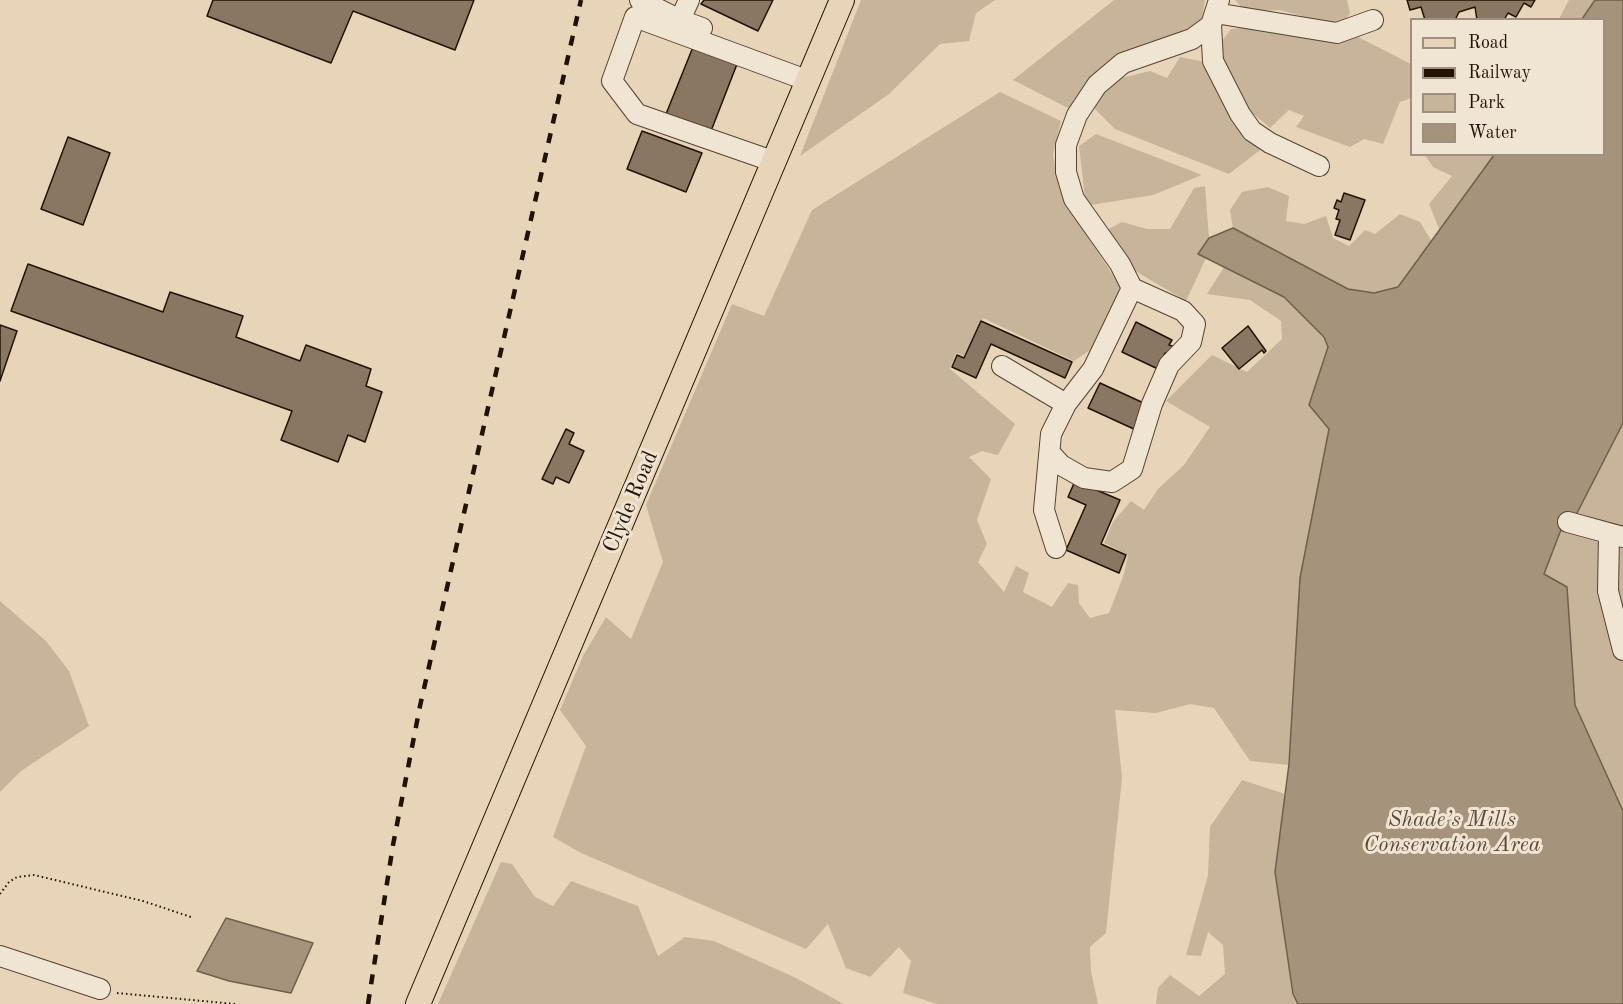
<!DOCTYPE html>
<meta charset="utf-8">
<style>
body{margin:0}
#map{position:relative;width:1623px;height:1004px;overflow:hidden;background:#e8d5b9;font-family:"Old Standard TT",serif}
canvas{display:block}
.legend{position:absolute;left:1410px;top:18px;width:195px;height:138px;box-sizing:border-box;background:#f0e4d2;border:2px solid #9e9080;margin:0;padding:8px 10px;list-style:none;font-size:18px;color:#231204}
.legend li{display:flex;align-items:center;gap:12px;height:30px}
.legend b{width:30px;border:2px solid #9e9080}
</style>
<div id="map">
<canvas width="1623" height="1004"></canvas>
<ul class="legend">
<li><b style="height:8px;background:#e8d5b9"></b>Road</li>
<li><b style="height:8px;background:#231204"></b>Railway</li>
<li><b style="height:16px;background:#c7b49a"></b>Park</li>
<li><b style="height:16px;background:#a5937b"></b>Water</li>
</ul>
</div>
<script>
const ctx = document.querySelector('canvas').getContext('2d');
ctx.lineJoin = 'round';
function fillPath(path, color) { ctx.fillStyle = color; ctx.fill(path, 'evenodd'); }
const poly = rows => new Path2D(rows.map(r => 'M' + r).join(''));
function trace(path, color, width, dash) { ctx.strokeStyle = color; ctx.lineWidth = width; ctx.lineCap = dash ? 'butt' : 'round'; ctx.setLineDash(dash || []); ctx.stroke(path); }
function write(font, color, halo, rows, align = 'center') {
  ctx.font = font + ' "Old Standard TT",serif'; ctx.lineWidth = 6; ctx.setLineDash([]); ctx.textBaseline = 'middle'; ctx.strokeStyle = halo; ctx.fillStyle = color; for (const [text, x, y, turn = 0] of rows) {
    ctx.save(); ctx.translate(x, y); ctx.rotate((+turn || 0) * Math.PI / 180); ctx.textAlign = isNaN(turn) ? turn : align; if (halo) ctx.strokeText(text, 0, 0); ctx.fillText(text, 0, 0); ctx.restore();
  }
}
fillPath(poly([
 [861,0,995,0,976,13,969,41,940,44,889,94,800,156],
 [1114,0,1205,0,1202,18,1182,35,1070,109,1013,80],
 [1235,0,1347,0,1350,13,1341,27,1280,10,1246,12],
 [1569,0,1623,0,1623,1004,1156,1004,1158,988,1170,975,1199,996,1225,974,1223,945,1208,932,1201,956,1186,955,1208,875,1210,827,1242,780,1285,794,1289,765,1250,761,1214,708,1190,704,1156,713,1115,710,1122,778,1106,933,1090,947,1091,971,1098,1004,937,1004,903,993,911,961,899,947,870,977,846,968,828,924,806,949,581,853,553,837,586,746,560,710,583,656,606,617,631,639,663,562,646,505,732,304,764,316,812,210,1000,92,1061,121,1053,155,1059,187,1070,210,1122,289,1090,350,1074,361,983,318,964,356,956,353,950,369,1015,424,998,455,982,451,969,457,991,479,977,520,987,544,978,562,1004,592,1016,566,1029,573,1023,592,1052,607,1068,583,1078,585,1079,603,1090,618,1109,613,1124,574,1128,555,1104,543,1113,522,1131,501,1144,510,1158,489,1184,465,1210,427,1166,401,1212,355,1247,372,1282,339,1281,321,1250,300,1207,294,1224,267,1284,297,1324,337,1328,347,1309,405,1397,287,1374,293,1348,289,1233,228,1230,210,1242,192,1268,187,1289,196,1286,221,1304,224,1326,216,1333,238,1349,246,1365,230,1375,234,1400,214,1420,222,1432,242,1440,231,1429,204,1452,176,1433,167,1425,155,1604,154,1604,20,1559,19],
 [1260,26,1356,36,1411,64,1411,98,1400,102,1383,144,1364,139,1350,147,1296,127,1304,116,1289,110,1270,128,1244,106,1223,68,1222,41,1231,29],
 [1180,57,1205,62,1235,123,1260,150,1229,174,1115,129,1091,105,1117,79,1150,71,1167,78],
 [1096,134,1202,175,1153,195,1091,205,1085,197,1079,146],
 [1205,186,1209,238,1198,253,1206,258,1186,301,1127,266,1107,230,1122,222,1147,229,1170,229,1194,188],
 [0,601,46,641,69,671,89,726,21,771,0,792],
 [501,862,512,864,535,897,553,906,571,881,638,906,658,956,685,937,714,941,794,977,844,1004,438,1004]
]), '#c7b49a');
const water = poly([
 [1595,0,1623,0,1623,423,1575,517,1562,527,1544,574,1567,587,1575,705,1623,811,1623,1004,1298,1004,1293,994,1275,872,1289,764,1300,578,1329,429,1309,405,1328,347,1324,337,1284,297,1198,254,1209,238,1233,228,1348,289,1374,293,1398,287,1494,155,1604,154,1604,20,1582,19,1595,0],
 [226,918,313,943,291,993,229,981,197,971,226,918]
]);
fillPath(water, '#a5937b');
trace(water, '#715f4b', 1.5);
const building = poly([
 [213,0,474,0,455,50,353,11,331,63,207,16,213,0],
 [704,0,773,0,758,31,701,4,704,0],
 [1407,0,1535,0,1531,7,1524,3,1516,17,1508,13,1504,20,1477,20,1475,7,1459,12,1455,20,1425,20,1421,7,1410,10,1407,0],
 [695,42,739,59,711,131,666,114,695,42],
 [642,131,702,153,686,192,627,169,642,131],
 [68,137,110,153,83,225,41,209,68,137],
 [1344,193,1365,200,1350,240,1335,235,1340,220,1336,219,1339,210,1334,208,1337,200,1341,202,1344,193],
 [28,264,163,312,170,292,243,316,236,337,300,361,306,345,371,369,366,386,382,392,365,442,348,435,338,462,281,440,292,411,11,311,28,264],
 [981,321,1072,362,1065,378,991,344,976,378,952,367,957,355,964,358,981,321],
 [1136,322,1172,340,1169,345,1175,347,1171,356,1165,353,1158,369,1122,352,1136,322],
 [0,325,17,331,0,381,0,325],
 [1248,326,1266,351,1264,353,1262,350,1239,369,1222,348,1248,326],
 [1100,383,1148,405,1136,430,1088,408,1100,383],
 [566,429,574,433,569,444,584,451,569,483,556,477,553,484,542,479,566,429],
 [1075,481,1120,500,1101,544,1126,555,1119,573,1066,550,1086,505,1068,497,1075,481]
]);
fillPath(building, '#897762');
trace(building, '#231204', 1.5);
const minor = poly([
 [640,0,680,20],
 [689,0,680,20,702,28],
 [1215,13,1337,33,1373,20],
 [1211,25,1213,61,1240,114,1252,131,1270,143,1319,166],
 [775,162,637,114,612,81,635,17,809,81],
 [1002,366,1066,404],
 [1050,453,1061,465,1084,478,1112,482,1132,469,1152,404,1169,365,1191,342,1195,324,1183,311,1132,288,1120,264,1074,199,1066,172,1066,145,1077,115,1097,85,1123,63,1192,39,1211,25,1219,0],
 [1568,522,1623,537],
 [1609,534,1608,591,1623,650],
 [1056,548,1044,510,1051,434,1066,404,1093,369,1132,288],
 [0,956,100,989]
]);
const major = poly([
 [418,1004,842,0]
]);
trace(minor, '#544331', 22);
trace(major, '#231204', 26);
trace(poly([
 [0,894,9,882,17,877,34,875,143,901,191,917],
 [117,993,235,1004]
]), '#231204', 2, [1.5, 3]);
trace(minor, '#f0e4d2', 20);
trace(major, '#e8d5b9', 24);
trace(poly([
 [368,1004,393,845,420,706,581,0]
]), '#231204', 4.5, [10, 10]);
write('22px', '#231204', '#f0e4d2', [
 ["Clyde Road",631,502,-67]
]);
write('italic 22px', '#5c4b38', '#f0e4d2', [
 ["Shade’s Mills",1452,820],
 ["Conservation Area",1452,845]
]);
</script>
